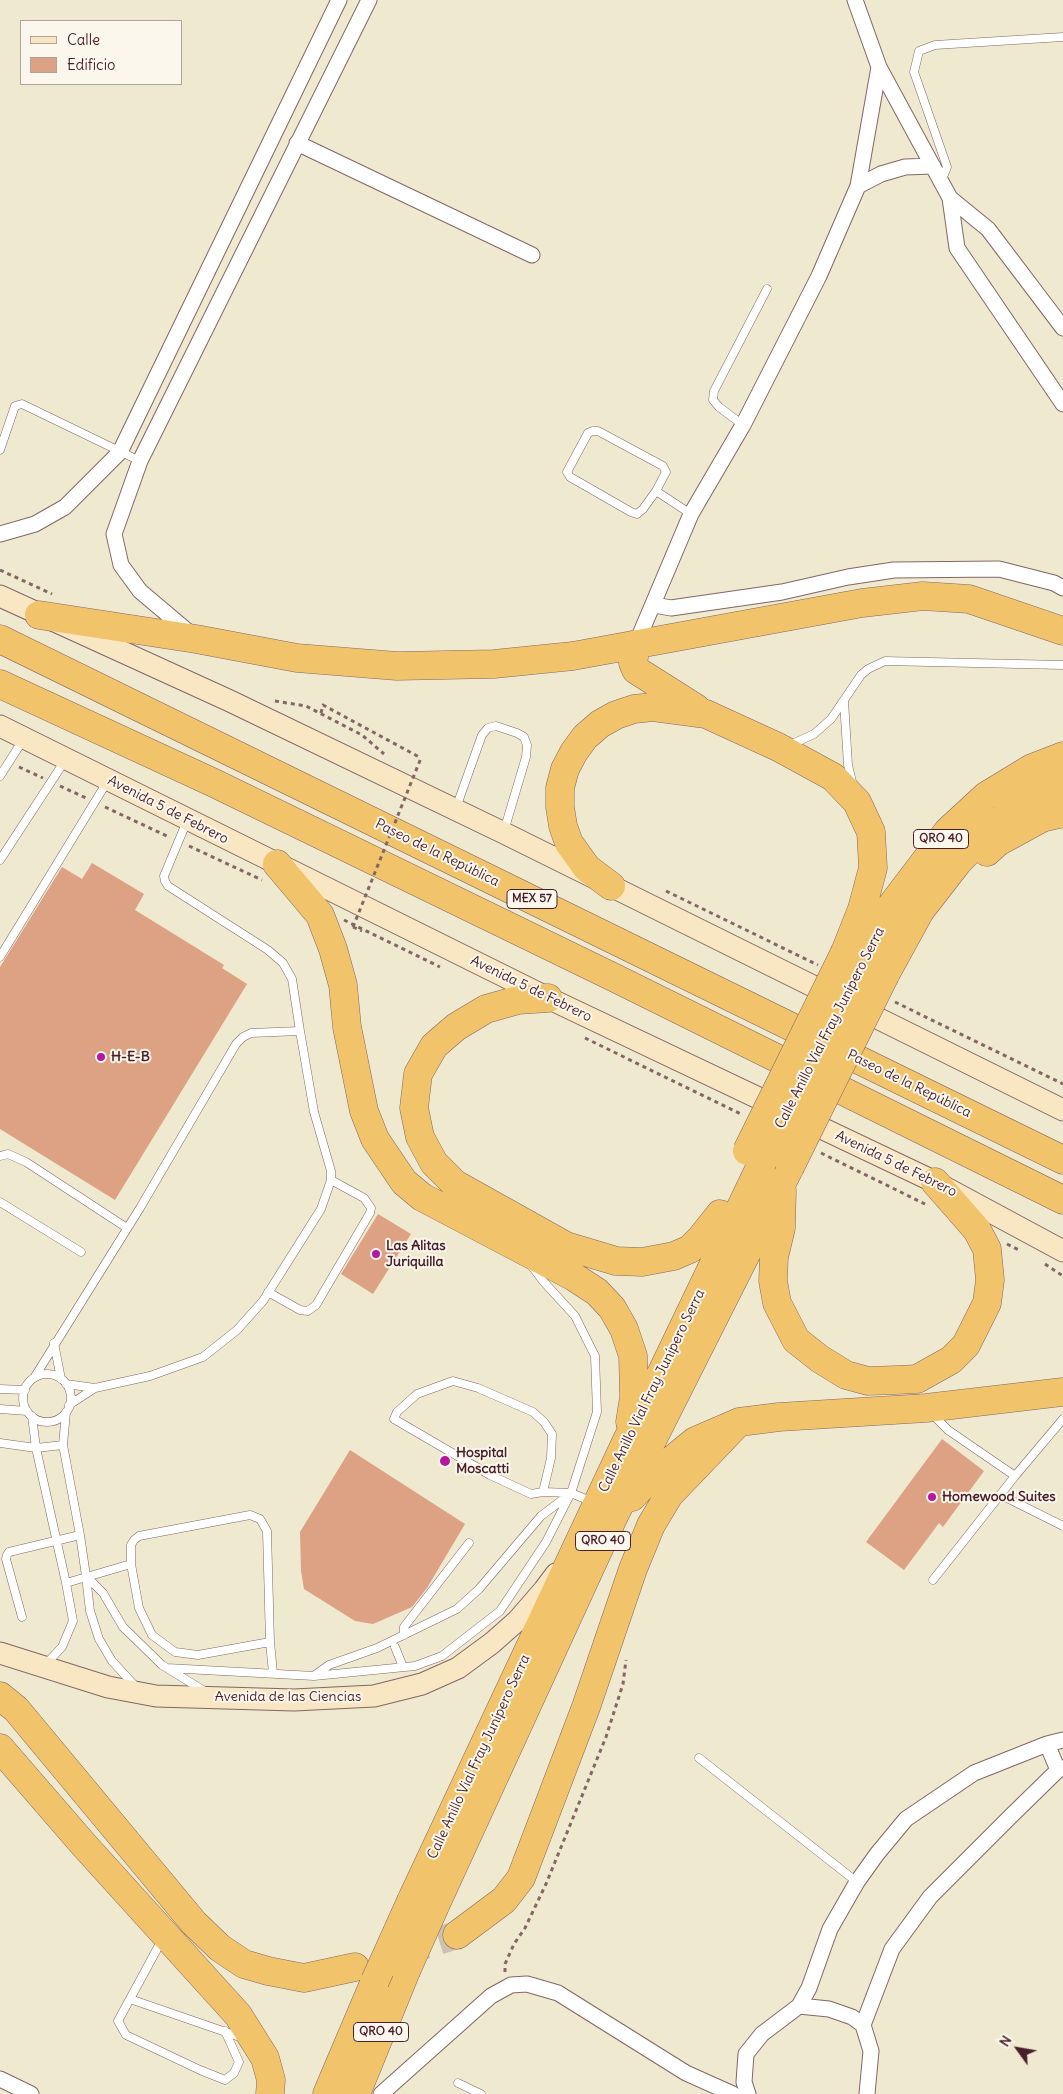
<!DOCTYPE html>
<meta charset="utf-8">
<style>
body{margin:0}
#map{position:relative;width:1063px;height:2094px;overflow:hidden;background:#efe9d0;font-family:Delius,sans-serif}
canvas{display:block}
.legend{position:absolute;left:20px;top:20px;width:162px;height:65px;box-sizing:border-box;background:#fbf7ec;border:1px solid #b4a19f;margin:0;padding:6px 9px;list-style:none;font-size:15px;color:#4a1f2b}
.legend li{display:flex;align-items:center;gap:10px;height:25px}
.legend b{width:25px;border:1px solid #b4a19f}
.north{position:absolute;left:993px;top:2024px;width:50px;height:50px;-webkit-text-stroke:4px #fbf7ec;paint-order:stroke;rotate:302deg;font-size:14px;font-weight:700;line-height:20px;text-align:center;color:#4a1f2b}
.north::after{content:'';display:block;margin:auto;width:18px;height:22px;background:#4a1f2b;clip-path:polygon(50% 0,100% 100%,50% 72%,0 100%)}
</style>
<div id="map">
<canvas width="1063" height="2094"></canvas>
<ul class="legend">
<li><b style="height:6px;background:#f9e7c3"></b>Calle</li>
<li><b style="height:14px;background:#dda183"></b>Edificio</li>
</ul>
<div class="north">N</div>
</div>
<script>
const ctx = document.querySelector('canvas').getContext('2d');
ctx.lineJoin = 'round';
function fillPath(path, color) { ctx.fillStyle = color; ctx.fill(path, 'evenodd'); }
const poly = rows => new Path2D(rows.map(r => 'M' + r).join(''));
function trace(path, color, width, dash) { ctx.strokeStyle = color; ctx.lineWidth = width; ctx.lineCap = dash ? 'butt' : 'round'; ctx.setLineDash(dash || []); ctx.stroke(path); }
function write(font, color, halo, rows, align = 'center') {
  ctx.font = font + ' Delius,sans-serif'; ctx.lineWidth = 4; ctx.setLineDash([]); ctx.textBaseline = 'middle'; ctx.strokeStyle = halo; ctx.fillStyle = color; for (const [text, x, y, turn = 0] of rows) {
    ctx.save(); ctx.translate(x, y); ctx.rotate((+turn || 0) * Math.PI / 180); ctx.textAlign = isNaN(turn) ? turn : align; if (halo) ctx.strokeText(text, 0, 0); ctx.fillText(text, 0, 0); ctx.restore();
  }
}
fillPath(poly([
 [92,863,144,894,135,910,224,965,222,968,247,984,115,1200,0,1129,0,967,62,867,82,879],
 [378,1214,411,1234,373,1294,341,1274],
 [942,1439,984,1471,943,1527,939,1523,904,1570,866,1542],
 [350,1450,465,1524,427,1588,412,1607,373,1624,355,1621,304,1589,301,1571,300,1532]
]), '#dda183');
trace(poly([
 [399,1953,457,1935]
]), '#cec1af', 28, [28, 14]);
const lane = poly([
 [941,182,947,167,914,72,919,51,935,45,1063,37],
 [743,425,719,407,713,400,714,391,767,289],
 [593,431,598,431,663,466,666,472,656,491,643,509,637,514,631,512,570,477,567,472,588,433,593,431],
 [0,450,15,406,22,404,140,461],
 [656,491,691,514],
 [844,701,848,765,853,786],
 [790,745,814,734,831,719,861,675,868,669,885,661,1063,665],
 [0,776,23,740],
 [456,808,482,735,488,728,496,726,517,733,524,737,527,745,526,757,504,831],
 [0,860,66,759],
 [0,957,107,782],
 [0,1156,8,1154,26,1162,127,1228],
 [0,1202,81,1252],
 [268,1292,300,1310,308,1311,316,1305,370,1213,371,1208,364,1198,331,1180],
 [54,1343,61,1379],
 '23 1398a24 24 0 1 1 48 0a24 24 0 1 1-48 0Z',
 [34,1378,140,1208,236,1044,243,1037,251,1033,300,1031,292,979,283,963,268,950,168,886,165,881,164,876,187,821],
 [66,1384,95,1388,150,1376,203,1357,237,1330,263,1301,321,1209,331,1180,331,1171,314,1112,300,1031],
 [0,1389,25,1390],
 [69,1405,95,1388],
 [0,1409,27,1411],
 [66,1412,63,1445,80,1535,86,1576,103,1593,123,1627,162,1665,206,1692],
 [932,1414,948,1430,1015,1476],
 [32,1416,36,1448,66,1583,73,1621,62,1647,45,1665],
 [0,1443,36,1448,63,1445],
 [543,1492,551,1458,552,1434,544,1422,533,1412,478,1388,453,1381,417,1394,397,1412,394,1419,490,1475,531,1494,543,1492,571,1493,593,1502],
 [1001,1495,1063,1526],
 [86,1576,90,1611,99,1639,112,1661,136,1687],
 [933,1580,1015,1476,1063,1419],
 [66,1583,131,1564],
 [22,1617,6,1559,7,1555,9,1552,80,1535],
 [404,1635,404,1627,469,1543],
 [270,1642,198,1655,175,1652,152,1635,139,1608,131,1564,131,1545,134,1540,139,1536,250,1515,260,1519,267,1531,270,1642,273,1673],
 [395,1647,403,1667],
 [167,1668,314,1676,415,1666,442,1656,500,1611,546,1542,571,1493,597,1412,595,1356,575,1316,543,1281,531,1265],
 [315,1675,329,1665,377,1648,457,1609,479,1589,541,1516,570,1494],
 [699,1758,857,1882],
 [163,1938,118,2021,126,2035,200,2070,225,2080,234,2073,239,2062,225,2031],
 [130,1999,243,2038],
 [458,2083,481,2094]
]);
const street = poly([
 [855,0,879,67,950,198,957,248,1063,404],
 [297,143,532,255],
 [858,186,881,174,905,167,933,166],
 [950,198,988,229,1063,328],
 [0,534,35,524,65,507,120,452,339,0],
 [654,605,671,608,782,592,848,577,894,570,999,569,1054,583,1063,588],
 [192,635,140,591,121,565,114,534,140,461,369,0],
 [636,644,691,514,743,425,819,276,858,186,879,67],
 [1047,1744,1058,1770],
 [799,2006,809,1988,830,1929,857,1882,877,1854,906,1819,974,1773,1047,1744,1063,1740],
 [863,2025,892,1949,930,1897,1013,1814,1058,1770,1063,1768],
 [0,2079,31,2094],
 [381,2094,491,1996,511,1985,527,1984,558,1993,686,2073,733,2094],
 [748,2094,744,2082,746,2054,762,2034,799,2006,829,2009,852,2017,863,2025,871,2051,867,2094]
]);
const secondary = poly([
 [0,596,230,701,504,833,1063,1110],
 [0,726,548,998,935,1182,1063,1251],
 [0,1653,108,1687,156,1696,294,1700,374,1696,422,1684,458,1668,492,1643,518,1620,544,1590,556,1574]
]);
const highway = poly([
 [39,615,196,639,297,658,397,666,494,664,573,656,862,603,923,596,969,599,1063,631],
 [0,639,1063,1160],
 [636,644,633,663,636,670,696,708],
 [0,684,214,783,615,978,1063,1200],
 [987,852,998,842,1042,818,1063,813],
 [277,864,320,915,333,949,343,985,347,1027,364,1111,375,1139,404,1182,422,1197,574,1277,597,1292,612,1308,624,1329,633,1356,634,1397,630,1422],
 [611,886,587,868,569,843,563,826,560,807,560,788,565,769,574,752,585,737,600,724,616,715,634,709,653,707,706,714,778,747,833,777,857,802,871,832,873,868,862,909,845,952],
 [862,964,891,906,948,831,986,796,1032,768,1063,756],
 [885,975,920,911,958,862,993,826,1036,794,1063,785],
 [548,998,518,1000,486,1009,456,1027,434,1046,418,1074,414,1108,420,1137,434,1163,455,1184,566,1246,616,1261,642,1262,674,1256,690,1249,701,1238,720,1214],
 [782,1191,781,1228,774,1257,773,1281,777,1303,796,1340,820,1359,846,1375,868,1381,896,1380,917,1379,951,1360,966,1345,987,1303,990,1280,987,1249,977,1230,935,1182],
 [632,1497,650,1478,695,1441,739,1422,779,1417,926,1408,1063,1392],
 [0,1696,16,1709,194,1923,220,1948,244,1964,268,1971,304,1978,355,1967],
 [0,1748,84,1845,238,2015,265,2058,271,2080,270,2094],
 [411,1901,627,1440,661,1374,762,1163],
 [435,1906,614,1516,790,1167],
 [457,1935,504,1900,521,1878,586,1707,633,1569,651,1525,669,1495,739,1422],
 [327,2094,375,1981],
 [356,2094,406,1971]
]);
trace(lane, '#846665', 9);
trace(street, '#846665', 17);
trace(secondary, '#846665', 23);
trace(highway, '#846665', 29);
trace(poly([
 [0,570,52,594],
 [275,701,306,706,362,735,384,754],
 [321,713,323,705,421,758],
 [19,767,43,778],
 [60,786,86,798],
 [105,807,169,837],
 [189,846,262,880],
 [666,891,818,965],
 [344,920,440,967],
 [353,927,362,931],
 [895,1002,1063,1084],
 [585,1038,743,1115],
 [821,1153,925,1204],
 [1007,1244,1019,1250],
 [1045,1264,1063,1276],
 [505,1972,505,1964,514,1944,525,1928,546,1884,606,1737,623,1684,626,1660]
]), '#846665', 3, [4, 4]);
trace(lane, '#fff', 8);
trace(street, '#fff', 15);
trace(secondary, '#f9e7c3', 21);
trace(highway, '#f1c36a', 28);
const highwayBridge = poly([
 [747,1151,845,952],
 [762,1163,862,964],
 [790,1167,885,975],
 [406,1971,435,1906],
 [375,1981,411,1901]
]);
trace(highwayBridge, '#846665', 29, []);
trace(poly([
 [353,927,421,758]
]), '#846665', 3, [4, 4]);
trace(highwayBridge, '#f1c36a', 28);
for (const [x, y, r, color] of [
 [101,1057,5,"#b5179e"],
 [376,1254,5,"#b5179e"],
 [445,1461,6,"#b5179e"],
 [932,1497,5,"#b5179e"]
]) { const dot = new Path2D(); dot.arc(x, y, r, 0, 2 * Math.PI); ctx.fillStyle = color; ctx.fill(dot); trace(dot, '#fbf7ec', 2); }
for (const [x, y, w] of [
 [941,839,55],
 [532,899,50],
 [603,1541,55],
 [381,2032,55]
]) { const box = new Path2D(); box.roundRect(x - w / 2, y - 9.5, w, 19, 4); ctx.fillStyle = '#fbf7ec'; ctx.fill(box); trace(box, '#4a1f2b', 1); }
write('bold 12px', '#4a1f2b', null, [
 ["QRO 40",941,839],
 ["MEX 57",532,899],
 ["QRO 40",603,1541],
 ["QRO 40",381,2032]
]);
write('14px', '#4a1f2b', '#fbf7ec', [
 ["Avenida 5 de Febrero",168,810,27],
 ["Paseo de la República",437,853,26],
 ["Avenida 5 de Febrero",531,989,26],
 ["Calle Anillo Vial Fray Junípero Serra",830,1028,-63],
 ["Paseo de la República",909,1084,26],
 ["Avenida 5 de Febrero",896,1164,26],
 ["Calle Anillo Vial Fray Junípero Serra",652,1391,-64],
 ["Avenida de las Ciencias",288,1697],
 ["Calle Anillo Vial Fray Junípero Serra",479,1757,-65]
]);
write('bold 14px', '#4a1f2b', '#fbf7ec', [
 ["H-E-B",111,1057],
 ["Las Alitas",386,1246],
 ["Juriquilla",386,1262],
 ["Hospital",456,1453],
 ["Moscatti",456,1469],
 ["Homewood Suites",942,1497]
], 'left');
</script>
